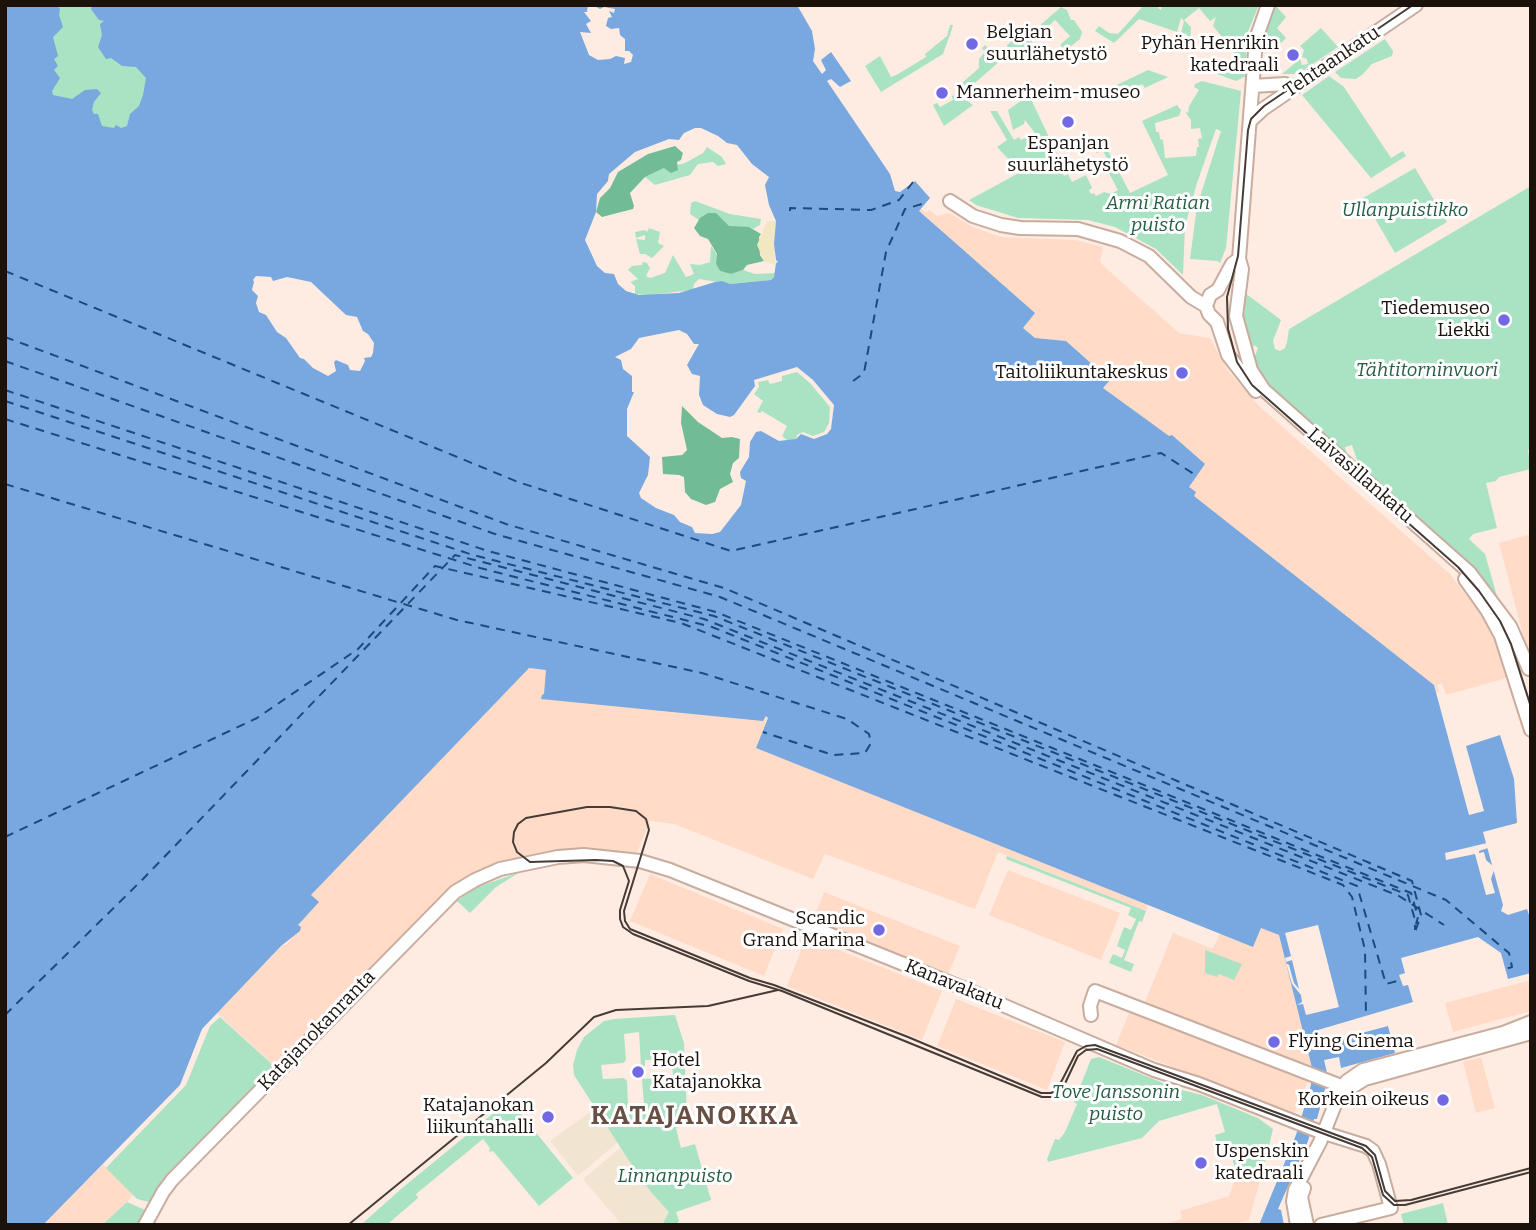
<!DOCTYPE html>
<meta charset="utf-8">
<style>
body{margin:0}
#map{position:relative;width:1536px;height:1230px;overflow:hidden;background:#feece3;font-family:Bitter,serif}
canvas{display:block}
.frame{position:absolute;inset:0;border:7px solid #1b120c;pointer-events:none}
</style>
<div id="map">
<canvas width="1536" height="1230"></canvas>
<div class="frame"></div>
</div>
<script>
const ctx = document.querySelector('canvas').getContext('2d');
ctx.lineJoin = 'round';
function fillPath(path, color) { ctx.fillStyle = color; ctx.fill(path, 'evenodd'); }
const poly = rows => new Path2D(rows.map(r => 'M' + r).join(''));
function trace(path, color, width, dash) { ctx.strokeStyle = color; ctx.lineWidth = width; ctx.lineCap = dash ? 'butt' : 'round'; ctx.setLineDash(dash || []); ctx.stroke(path); }
function write(font, color, halo, rows, align = 'center') {
  ctx.font = font + ' Bitter,serif'; ctx.lineWidth = 6; ctx.setLineDash([]); ctx.textBaseline = 'middle'; ctx.strokeStyle = halo; ctx.fillStyle = color; for (const [text, x, y, turn = 0] of rows) {
    ctx.save(); ctx.translate(x, y); ctx.rotate((+turn || 0) * Math.PI / 180); ctx.textAlign = isNaN(turn) ? turn : align; if (halo) ctx.strokeText(text, 0, 0); ctx.fillText(text, 0, 0); ctx.restore();
  }
}
fillPath(poly([
 [920,208,926,213,930,210,937,216,949,213,973,227,1001,237,1076,240,1103,247,1100,262,1108,270,1179,333,1210,338,1228,371,1259,406,1450,574,1481,615,1495,643,1507,678,1446,695,1442,683,1437,685,1439,692,1436,693,1434,685,1194,496,1189,487,1205,464,1103,388,1110,379,1066,341,1034,338,1023,328,1034,313,919,211],
 [1531,534,1531,662,1530,662,1499,543],
 [528,668,546,670,768,717,756,748,1148,904,1146,911,998,852,975,909,825,854,813,879,674,824,650,821,636,855,598,850,550,851,503,861,481,869,468,879,277,1068,217,1013,281,946,287,944,300,927,297,925,314,898,311,895],
 [1008,870,1120,913,1101,960,989,915],
 [650,874,783,929,764,976,630,921],
 [824,892,960,946,948,974,813,920],
 [1261,927,1279,935,1312,1069,1311,1081,1308,1081,1294,1114,1116,1045,1132,1006,1142,1009,1173,933,1213,949,1220,933,1253,946],
 [806,937,942,991,922,1040,787,986],
 [1531,980,1531,1011,1453,1032,1445,1003],
 [956,999,1065,1042,1047,1090,937,1046],
 [1481,1057,1495,1108,1476,1113,1463,1062],
 [103,1164,133,1195,127,1202,102,1225,43,1225],
 [1236,1176,1260,1181,1249,1220,1232,1225,1163,1225,1182,1219,1180,1211,1229,1196]
]), '#ffdbc8');
fillPath(poly([
 [595,1108,618,1142,578,1176,550,1141],
 [628,1138,698,1156,711,1200,669,1212,662,1225,622,1225,583,1179,620,1148,619,1144]
]), '#f1e5d1');
fillPath(poly([
 [32,5,125,5,230,98,139,150,56,127],
 [1144,5,1159,5,1158,8,1161,10,1162,5,1259,5,1242,46,1246,52,1247,64,1246,76,1236,81,1209,71,1225,71,1236,68,1239,63,1232,49,1213,26,1216,17,1210,21,1199,8,1184,20,1191,27,1190,42,1187,34,1181,33,1184,21,1181,18,1177,32,1139,19,1114,43,1095,31,1099,26,1109,33,1118,34],
 [1275,5,1286,17,1277,28,1286,38,1281,43,1277,39,1265,51,1263,32],
 [1061,7,1067,10,1071,20,1074,20,1082,32,1080,39,1070,47,1061,49,1061,44,1070,36,1055,20,1032,41,1032,45,1025,52,1016,47,1010,52,1008,49,1007,45,1017,37,1030,34],
 [950,25,953,25,952,29,943,54,881,92,865,66,880,56,891,77,898,74,926,57,925,54,947,36],
 [1321,28,1338,47,1298,74,1282,74,1300,59,1302,65,1308,64,1307,59,1302,57,1304,50,1300,46],
 [1385,39,1393,51,1392,56,1372,64,1363,74,1356,79,1341,78,1335,72],
 [985,45,1000,61,968,89,962,83,979,68,979,59,985,52,982,48],
 [1148,70,1168,77,1145,88,1142,84,1111,99,1110,97,1098,99,1096,95],
 [1329,76,1344,87,1391,158,1403,151,1406,156,1371,178,1302,95],
 [1202,81,1241,91,1226,248,1220,263,1217,261,1190,259,1197,206,1221,131,1216,129,1197,183,1185,226,1183,275,1156,249,1115,227,1088,220,1018,218,976,205,969,200,1028,168,1024,161,1014,165,997,147,1007,140,990,111,997,111,1014,140,1019,137,1021,140,1035,133,1025,120,1024,124,1013,130,1008,110,1029,95,1057,154,1035,165,1037,170,1055,161,1059,170,1061,169,1064,176,1068,174,1072,182,1086,175,1092,188,1089,190,1091,194,1094,193,1096,196,1104,192,1111,194,1118,190,1104,164,1109,162,1103,151,1096,153,1095,150,1102,139,1130,193,1168,175,1142,121,1177,105,1181,110,1179,116,1155,123,1156,132,1159,132,1160,139,1163,140,1165,158,1196,156,1197,147,1199,147,1198,139,1202,138,1200,128,1191,129,1191,120,1185,112,1188,113,1189,106,1199,90,1194,87,1195,84],
 [958,94,973,105,944,126,933,105,937,103,940,107,953,100,952,96],
 [707,147,722,157,726,164,718,166,713,162,698,164,690,175,655,185,645,177,664,168,678,169,677,165,685,163,703,153],
 [1415,168,1447,222,1395,253,1363,198],
 [1531,186,1531,449,1528,450,1531,469,1499,477,1496,481,1486,483,1497,528,1473,534,1469,539,1485,554,1497,596,1472,566,1358,463,1352,445,1345,447,1348,457,1263,379,1253,361,1258,348,1254,345,1252,351,1244,324,1243,306,1245,293,1281,320,1273,341,1275,349,1280,351,1285,348,1287,342,1289,329],
 [695,201,730,214,761,219,760,225,753,229,749,227,729,227,715,213,699,220,690,214,691,203],
 [649,228,660,232,658,243,664,246,652,258,645,254,640,254,636,239,645,240,645,235,636,238,635,232,645,230,647,232],
 [711,246,717,255,716,264,720,271,731,274,743,270,755,274,775,273,774,277,771,280,730,284,699,279,694,284,693,290,649,295,635,294,635,286,630,282,638,279,628,270,632,266,642,265,643,262,647,263,650,268,646,276,650,278,665,273,673,255,686,277,694,274,690,264,700,265,710,262],
 [797,372,810,383,830,407,829,423,824,432,813,436,803,432,797,435,796,439,788,441,782,436,787,426,762,411,760,413,757,412,763,401,754,394,759,387,758,382,768,380,770,384,782,381,782,376],
 [1007,856,1146,911,1142,922,1139,921,1124,960,1134,964,1131,972,1109,963,1113,954,1122,958,1125,950,1117,946,1124,927,1131,930,1136,919,1128,915,1131,908,1006,859],
 [520,872,496,887,470,913,457,901,475,888],
 [1205,950,1242,964,1234,980,1219,974,1217,977,1205,973],
 [675,1015,684,1043,687,1118,689,1124,676,1128,681,1148,695,1144,711,1200,676,1212,679,1221,676,1225,662,1225,669,1212,651,1192,628,1159,574,1075,573,1065,577,1050,584,1037,604,1021,614,1019],
 [639,1032,641,1066,645,1066,645,1060,672,1059,673,1077,642,1079,644,1105,628,1106,627,1081,624,1078,603,1079,601,1065,623,1063,626,1060,624,1034],
 [220,1017,274,1066,167,1174,149,1202,137,1199,106,1168,186,1085,210,1026],
 [1099,1057,1178,1089,1202,1095,1258,1118,1273,1129,1263,1171,1235,1168,1228,1144,1218,1146,1215,1135,1225,1132,1217,1104,1159,1121,1142,1138,1048,1162,1047,1159,1055,1139,1059,1140,1065,1132,1077,1104,1074,1102,1091,1059],
 [501,1107,516,1108,573,1178,539,1206,493,1151,489,1152,490,1148,483,1139,416,1194,418,1198,389,1223,391,1225,364,1225,363,1223,401,1189],
 [127,1202,145,1210,137,1225,102,1225],
 [1443,1203,1448,1225,1404,1225,1401,1214]
]), '#aae2c4');
fillPath(poly([
 [675,146,683,153,681,160,677,162,678,170,671,173,664,168,645,177,630,193,634,206,633,209,602,217,596,212,600,198,610,188,618,172,648,154],
 [708,213,716,213,729,226,749,227,761,234,759,237,760,255,764,261,747,265,743,270,731,274,720,271,716,264,717,254,708,239,700,236,694,228,700,218],
 [682,406,698,422,722,438,732,437,740,439,739,458,733,463,730,474,733,482,720,489,715,502,706,505,691,499,685,492,684,477,679,475,663,474,662,457,682,455,687,450,681,423]
]), '#71bc96');
fillPath(poly([
 [767,221,776,221,774,244,775,265,764,261,757,245]
]), '#f1e7c2');
fillPath(poly([
 [5,5,57,5,60,9,59,15,63,27,53,37,58,56,54,59,58,66,54,70,60,78,52,91,53,95,72,99,85,90,97,89,101,93,94,102,92,110,94,114,98,114,102,126,114,128,116,125,121,128,127,126,130,114,139,106,143,95,146,78,136,67,122,66,111,58,106,59,98,47,102,35,100,24,104,21,99,20,91,9,92,5,588,5,587,12,584,12,591,21,586,24,591,33,580,32,589,55,598,60,610,59,616,56,625,58,624,64,631,62,633,55,629,51,625,51,625,39,620,35,619,28,611,29,606,26,608,18,612,17,609,11,614,13,615,9,604,7,600,9,592,5,797,5,812,31,815,49,813,61,822,74,826,70,821,60,831,52,851,81,840,87,831,79,827,81,890,174,895,191,900,192,915,181,930,198,919,211,1035,313,1023,328,1035,338,1066,341,1110,380,1103,388,1169,436,1172,435,1205,464,1189,487,1196,492,1194,496,1434,685,1469,815,1484,811,1466,746,1500,735,1514,779,1517,823,1483,832,1503,905,1501,911,1508,915,1527,909,1531,921,1531,973,1508,979,1501,953,1478,937,1401,958,1405,973,1399,975,1403,986,1408,985,1413,1002,1318,1030,1321,1044,1388,1026,1395,1053,1341,1068,1339,1057,1324,1060,1327,1073,1325,1089,1317,1119,1314,1119,1308,1141,1278,1209,1281,1210,1284,1225,1259,1225,1296,1135,1311,1085,1312,1068,1279,935,1261,928,1253,947,756,748,768,718,766,716,763,721,541,699,542,695,544,694,546,670,529,668,311,895,319,902,298,925,301,927,300,931,281,946,202,1029,180,1085,43,1225,5,1225],
 [695,128,701,128,718,136,727,143,737,145,752,164,769,177,765,185,769,205,776,221,774,244,776,260,778,262,776,263,774,277,771,280,730,284,722,281,715,282,679,293,639,295,626,291,618,284,614,274,605,273,597,266,585,240,596,212,597,194,608,181,609,174,635,152,669,139,679,140,684,133],
 [256,276,271,277,273,281,287,277,311,282,346,315,357,317,363,331,368,334,374,343,373,353,371,357,364,358,365,361,360,371,350,370,348,365,336,360,334,362,336,371,328,376,313,368,304,359,300,358,286,338,277,332,266,315,259,312,256,303,258,296,252,290,254,282,253,280],
 [679,330,687,334,694,344,699,344,687,365,692,374,700,376,699,395,703,405,717,414,730,417,734,415,755,386,754,380,797,367,813,380,834,405,831,429,827,434,814,439,801,434,796,439,779,441,761,431,756,432,750,442,749,457,740,472,741,478,746,481,741,505,720,532,712,534,695,533,692,527,680,522,674,515,656,508,641,498,639,493,648,475,650,457,627,436,627,409,634,392,632,392,632,376,623,369,621,360,615,357,631,349,639,338]
]), '#78a8df');
fillPath(poly([
 [1487,843,1488,848,1479,851,1479,853,1484,852,1486,860,1493,866,1494,870,1491,879,1495,893,1486,895,1475,854,1446,860,1445,853],
 [1318,925,1339,1007,1306,1015,1303,1004,1297,1005,1302,1002,1301,995,1292,984,1286,963,1289,965,1294,983,1299,989,1292,960,1286,962,1285,958,1291,956,1285,933]
]), '#feece3');
trace(poly([
 [790,211,790,208,871,210,899,200,913,182],
 [5,271,518,482,731,551,1161,453,1197,476],
 [5,337,506,524,724,588,1412,881,1421,915,1415,932],
 [5,361,495,534,720,597,1446,900,1509,953,1512,967,1505,969],
 [853,381,864,373,886,252,905,209,925,203],
 [5,390,488,551,716,612,1411,893,1418,917,1416,924],
 [5,401,473,555,714,616,1408,895,1415,920,1415,930],
 [5,419,480,568,712,627,1357,886,1386,984,1401,980],
 [5,484,457,620,702,673,847,719,869,734,871,743,865,753,833,755,763,732],
 [5,837,257,718,358,649,435,566,681,623,1343,885,1352,897,1365,950,1366,1017],
 [5,1015,143,879,455,555,704,619,1399,896,1444,925]
]), '#194b7d', 2, [9, 7]);
const secondary = poly([
 [1268,5,1256,39,1239,259,1242,269,1236,316,1251,370,1264,390,1470,573,1510,626,1529,669],
 [1253,86,1285,84,1292,89],
 [1250,121,1263,109,1416,5],
 [950,201,973,216,1001,225,1020,228,1078,229,1120,241,1149,256,1191,297,1206,306],
 [1239,259,1232,264,1218,290,1210,295,1206,306,1209,314,1217,322,1228,355,1256,391],
 [1465,579,1487,610,1501,636,1531,730],
 [1091,1015,1090,1006,1095,991,1349,1089],
 [145,1225,163,1192,172,1180,455,892,475,880,500,869,558,857,584,855,640,861,670,870,963,988,1154,1070,1199,1084,1318,1131,1366,1146,1373,1151,1379,1164,1391,1208,1321,1225]
]);
const primary = poly([
 [1352,1087,1365,1079,1531,1033],
 [1304,1188,1301,1197,1307,1225],
 [1297,1225,1293,1201,1295,1190,1320,1142,1342,1087,1347,1081,1363,1070,1503,1033,1531,1022]
]);
trace(secondary, '#c8ad9f', 16);
trace(primary, '#c8ad9f', 16);
trace(secondary, '#fff', 12);
trace(primary, '#fff', 12);
trace(poly([
 [1413,5,1264,106,1251,119,1248,130,1238,256,1227,297,1228,329,1237,362,1252,385,1458,567,1479,591,1500,621,1511,644,1531,707],
 [1531,1168,1411,1200,1395,1201,1385,1191,1375,1155,1366,1146,1095,1045,1086,1046,1077,1051,1057,1090,1051,1093,1041,1093,908,1037,774,985,750,978,630,929,625,921,624,911,649,830,646,819,636,811,610,807,587,807,526,818,518,824,514,832,513,842,517,852,530,862,596,860,613,861,623,866,629,881,620,910,620,919,623,927,633,934,749,981,782,991,1042,1097,1053,1097,1060,1094,1078,1056,1086,1050,1097,1049,1362,1148,1372,1157,1383,1195,1394,1205,1405,1205,1531,1172],
 [348,1225,546,1063,594,1017,616,1010,708,1006,778,990]
]), '#463b35', 2);
for (const [x, y, r, color] of [
 [972,44,7,"#7368e3"],
 [1293,55,7,"#7368e3"],
 [942,93,7,"#7368e3"],
 [1068,122,7,"#7368e3"],
 [1504,320,7,"#7368e3"],
 [1182,373,7,"#7368e3"],
 [879,930,7,"#7368e3"],
 [1274,1042,7,"#7368e3"],
 [638,1072,7,"#7368e3"],
 [1443,1100,7,"#7368e3"],
 [548,1117,7,"#7368e3"],
 [1201,1163,7,"#7368e3"]
]) { const dot = new Path2D(); dot.arc(x, y, r, 0, 2 * Math.PI); ctx.fillStyle = color; ctx.fill(dot); trace(dot, '#fefefe', 2.5); }
write('19px', '#1b120c', '#fefefe', [
 ["Belgian",986,33,"left"],
 ["suurlähetystö",986,55,"left"],
 ["Pyhän Henrikin",1279,44],
 ["katedraali",1279,66],
 ["Mannerheim-museo",956,93,"left"],
 ["Espanjan",1068,144,"center"],
 ["suurlähetystö",1068,166,"center"],
 ["Tiedemuseo",1490,309],
 ["Liekki",1490,331],
 ["Taitoliikuntakeskus",1168,373],
 ["Scandic",865,919],
 ["Grand Marina",865,941],
 ["Flying Cinema",1288,1042,"left"],
 ["Hotel",652,1061,"left"],
 ["Katajanokka",652,1083,"left"],
 ["Korkein oikeus",1429,1100],
 ["Katajanokan",534,1106],
 ["liikuntahalli",534,1128],
 ["Uspenskin",1215,1152,"left"],
 ["katedraali",1215,1174,"left"]
], 'right');
write('19px', '#1b120c', '#fefefe', [
 ["Tehtaankatu",1332,62,-34],
 ["Laivasillankatu",1360,476,41],
 ["Kanavakatu",954,985,22],
 ["Katajanokanranta",317,1031,-46]
]);
write('italic 19px', '#255e43', '#fefefe', [
 ["Armi Ratian",1158,204],
 ["puisto",1158,226],
 ["Ullanpuistikko",1405,211],
 ["Tähtitorninvuori",1427,371],
 ["Tove Janssonin",1116,1093],
 ["puisto",1116,1115],
 ["Linnanpuisto",675,1177]
]);
ctx.letterSpacing = '2px';
write('bold 26px', '#674f43', '#fefefe', [
 ["KATAJANOKKA",695,1117]
]);
ctx.letterSpacing = '0px';
</script>
